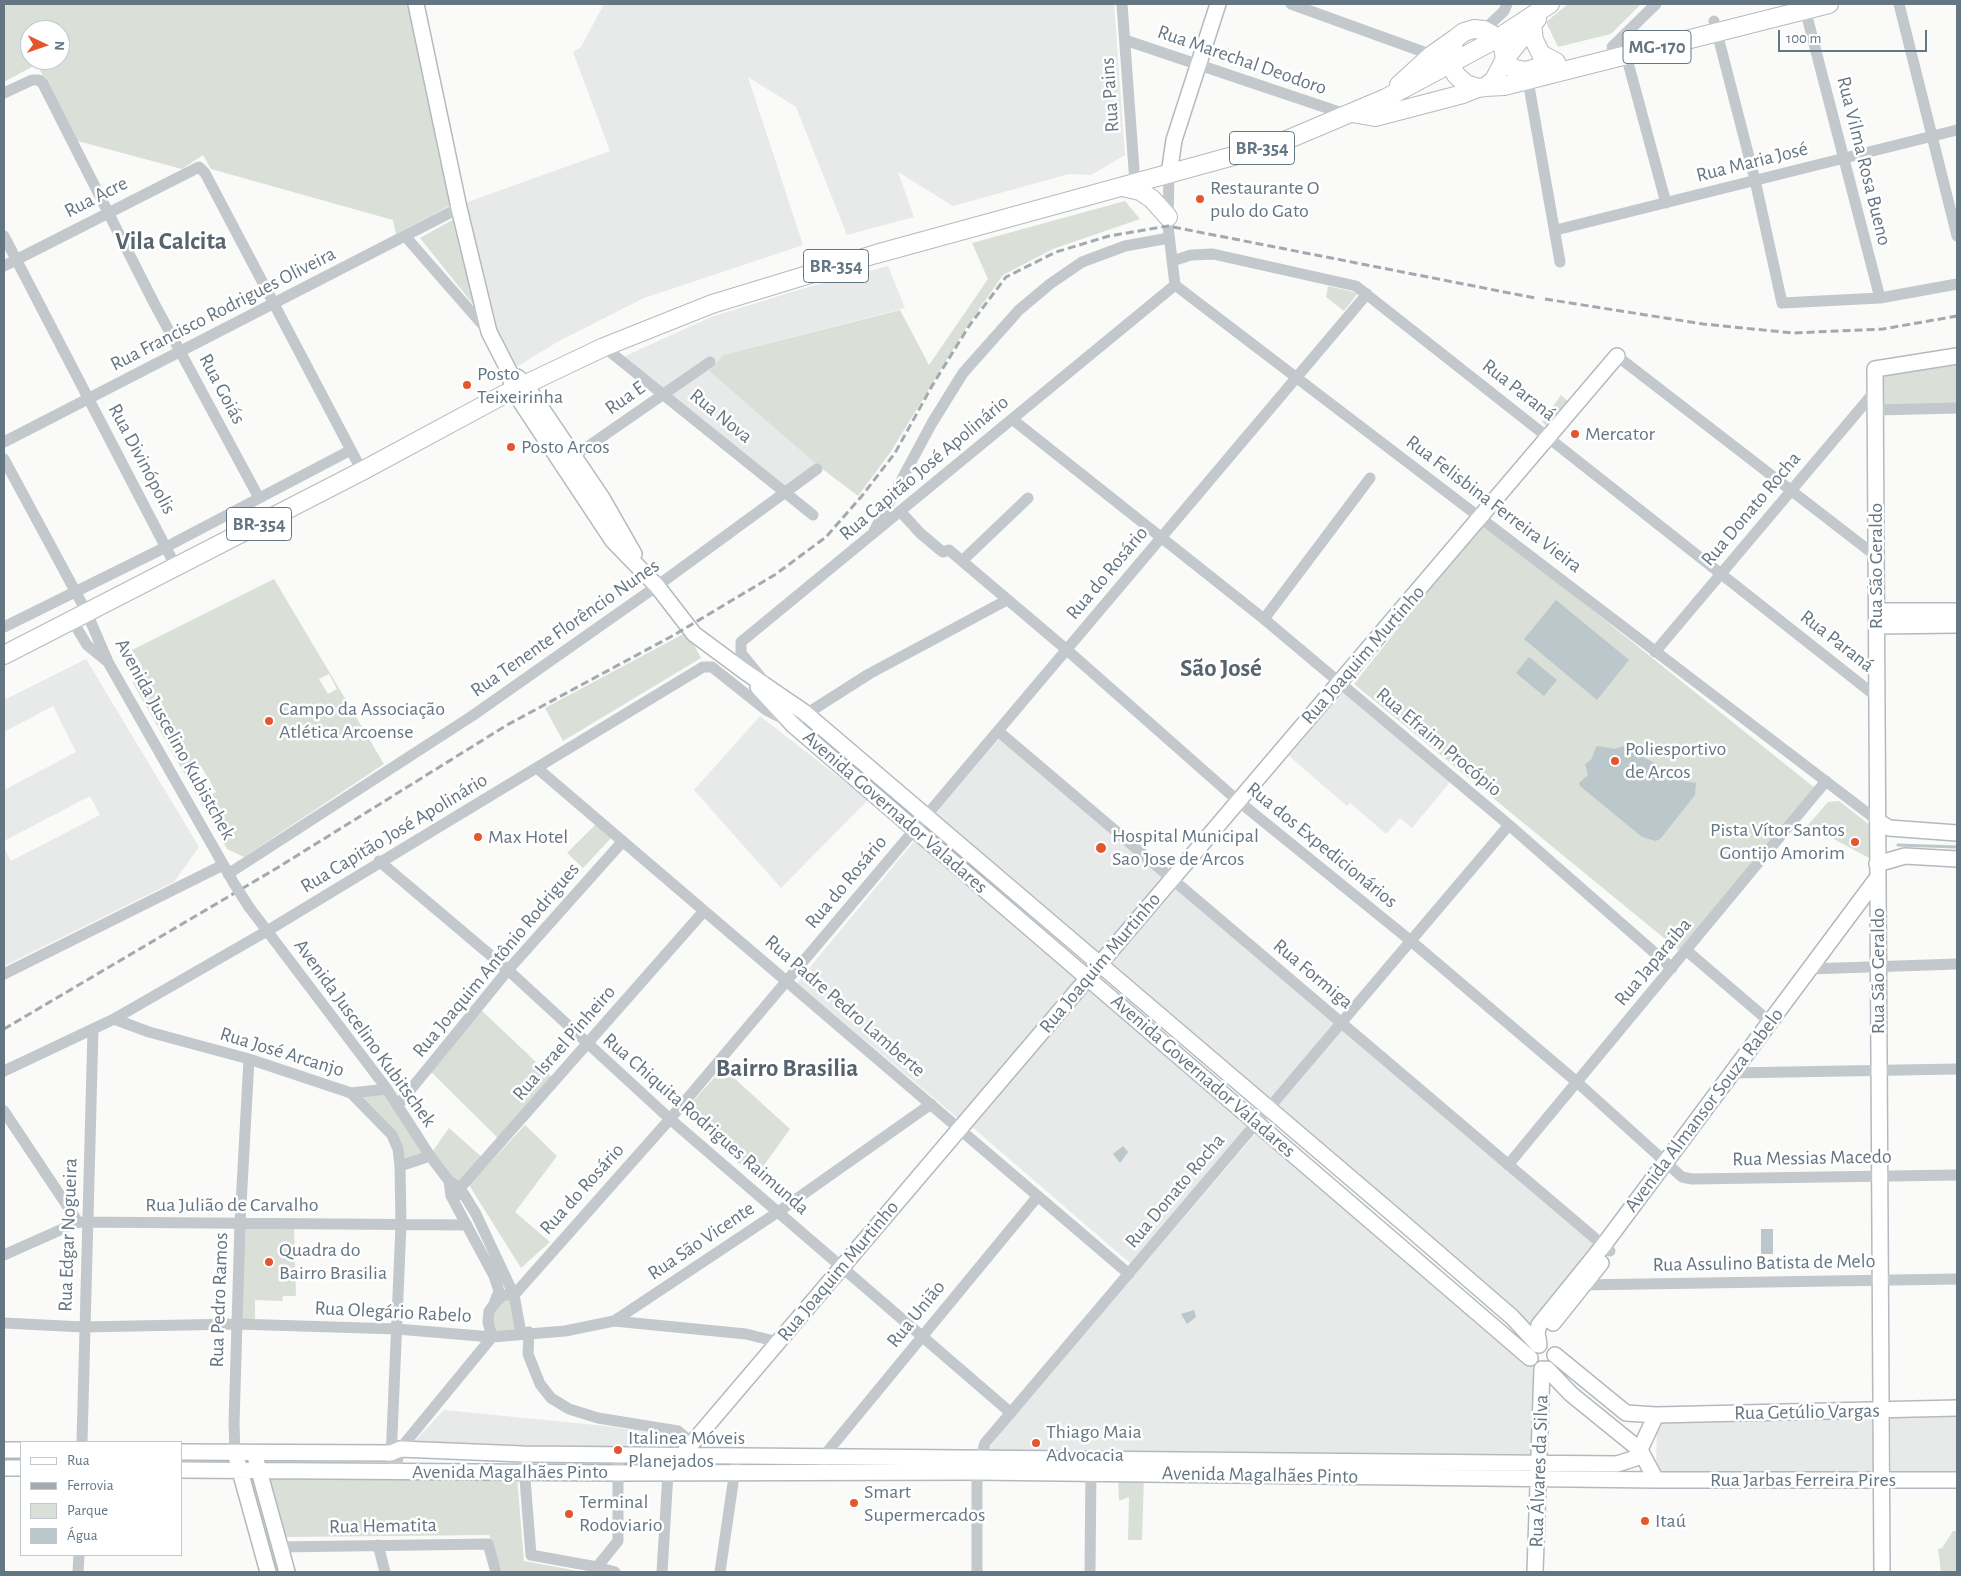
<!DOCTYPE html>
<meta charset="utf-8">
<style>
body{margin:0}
#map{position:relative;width:1961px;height:1576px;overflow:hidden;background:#fafaf8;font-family:"Alegreya Sans",sans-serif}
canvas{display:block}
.frame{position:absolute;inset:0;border:5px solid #657683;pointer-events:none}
.legend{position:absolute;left:20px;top:1441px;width:162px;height:115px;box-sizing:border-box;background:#fff;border:1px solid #c1c8cd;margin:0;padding:6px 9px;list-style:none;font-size:15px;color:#657683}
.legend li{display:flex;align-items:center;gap:10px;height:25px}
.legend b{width:25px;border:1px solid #c1c8cd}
.north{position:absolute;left:20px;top:20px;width:50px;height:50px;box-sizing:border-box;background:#fff;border:1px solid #c1c8cd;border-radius:50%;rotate:93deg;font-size:14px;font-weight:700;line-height:20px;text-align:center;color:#657683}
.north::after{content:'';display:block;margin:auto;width:18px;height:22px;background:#e4572e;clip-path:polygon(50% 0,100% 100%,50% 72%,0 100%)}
.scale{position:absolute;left:1778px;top:30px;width:149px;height:22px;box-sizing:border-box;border:2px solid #657683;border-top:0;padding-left:6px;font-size:15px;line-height:18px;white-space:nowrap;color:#657683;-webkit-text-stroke:4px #fff;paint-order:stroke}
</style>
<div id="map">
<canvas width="1961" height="1576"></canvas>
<div class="frame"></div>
<ul class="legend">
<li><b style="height:6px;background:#fff"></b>Rua</li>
<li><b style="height:6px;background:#a2aab0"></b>Ferrovia</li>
<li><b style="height:14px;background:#dadfd7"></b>Parque</li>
<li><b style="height:14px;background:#bbc7cb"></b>Água</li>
</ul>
<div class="north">N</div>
<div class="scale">100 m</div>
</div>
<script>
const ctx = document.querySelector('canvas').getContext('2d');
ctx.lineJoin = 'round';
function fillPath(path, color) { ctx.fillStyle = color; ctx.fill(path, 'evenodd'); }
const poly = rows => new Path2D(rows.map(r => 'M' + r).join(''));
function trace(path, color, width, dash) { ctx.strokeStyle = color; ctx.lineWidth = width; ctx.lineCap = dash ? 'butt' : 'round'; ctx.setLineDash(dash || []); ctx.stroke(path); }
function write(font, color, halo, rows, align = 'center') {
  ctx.font = font + ' "Alegreya Sans",sans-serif'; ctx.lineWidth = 5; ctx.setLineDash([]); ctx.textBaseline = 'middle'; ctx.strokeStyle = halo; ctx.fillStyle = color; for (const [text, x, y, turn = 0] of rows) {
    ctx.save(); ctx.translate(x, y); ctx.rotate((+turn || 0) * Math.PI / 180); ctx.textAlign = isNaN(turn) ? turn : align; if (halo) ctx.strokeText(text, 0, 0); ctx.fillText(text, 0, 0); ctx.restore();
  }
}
fillPath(poly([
 [604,4,1114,4,1125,155,1091,175,1069,174,953,206,898,172,914,217,847,235,796,107,748,77,803,245,644,298,559,341,513,369,491,325,465,203,610,151,573,52,581,47],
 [888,266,905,308,723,355,714,365,665,390,623,357,711,317,805,288],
 [710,368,709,371,816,464,786,490,671,394],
 [86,659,199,847,174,882,4,966,4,848,11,861,100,815,90,796,4,841,4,790,76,752,53,706,4,732,4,700],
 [1344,691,1450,782,1412,828,1400,818,1386,834,1350,803,1347,806,1289,756],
 [760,716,868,800,781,888,694,790],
 [999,739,1165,878,1100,955,932,817],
 [915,840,1079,978,961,1121,797,983],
 [1176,889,1336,1024,1270,1098,1110,966],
 [1092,985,1251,1123,1131,1264,971,1126],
 [1344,1028,1599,1248,1532,1327,1276,1108],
 [1258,1131,1539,1369,1537,1458,990,1454,989,1448,1016,1413],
 [444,1410,606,1426,674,1436,683,1443,679,1451,410,1446],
 [1957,1412,1957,1474,1891,1474,1890,1413],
 [1872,1416,1874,1474,1791,1472,1699,1475,1660,1471,1656,1469,1657,1421]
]), '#e8e9e9');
fillPath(poly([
 [4,4,408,4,451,205,396,234,393,220,211,169,203,155,182,169,74,140,37,64,4,82],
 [30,30,60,30,60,60,30,60],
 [1568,4,1641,4,1611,34,1558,47,1546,22],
 [1125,201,1140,219,1053,249,1003,275,968,325,890,453,858,496,816,464,709,371,723,355,900,310,929,365,988,279,972,243],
 [456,218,480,313,420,238],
 [1328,286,1358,293,1344,311,1326,297],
 [1957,365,1957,405,1881,407,1882,376],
 [1561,395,1568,401,1549,428,1542,422],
 [1482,522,1815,788,1681,952,1354,684],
 [274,579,384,764,244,857,227,849,133,683,142,675,142,666,132,650],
 [329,674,337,689,328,694,319,679],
 [202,768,216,792,204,799,190,775],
 [687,632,701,658,563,741,545,708],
 [1839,801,1871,826,1869,858,1808,825,1828,802],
 [596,824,612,837,583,868,567,853],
 [478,1007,556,1081,502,1142,428,1069],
 [723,1068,790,1129,755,1178,683,1112],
 [387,1089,430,1155,449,1128,485,1160,460,1188,430,1156,400,1166,397,1146,351,1093],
 [525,1125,557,1156,515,1212,550,1242,521,1268,469,1185],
 [245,1228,294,1228,296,1296,283,1296,282,1301,255,1300,255,1319,241,1320],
 [514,1295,521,1333,492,1337,489,1311],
 [268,1470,517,1477,524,1561,584,1572,502,1572,489,1535,286,1537],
 [244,1476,251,1476,278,1572,272,1572],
 [1118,1476,1144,1476,1142,1540,1128,1540,1129,1497,1119,1501],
 [1953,1531,1957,1531,1957,1572,1941,1572,1938,1549,1942,1548]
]), '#dadfd7');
fillPath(poly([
 [1556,600,1629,660,1597,700,1524,639],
 [1529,657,1557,680,1544,696,1516,673],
 [1598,746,1615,749,1624,746,1633,749,1639,755,1655,763,1668,774,1681,780,1696,783,1695,795,1661,838,1656,841,1642,837,1580,786,1579,783,1588,775,1585,764,1591,760,1596,747],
 [1123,1146,1128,1152,1120,1163,1113,1154],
 [1761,1229,1773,1229,1773,1254,1761,1254],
 [1194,1310,1196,1317,1187,1324,1181,1314]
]), '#bbc7cb');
trace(poly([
 [1898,845,1957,847]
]), '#bbc7cb', 3);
const secondary = poly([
 [416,4,459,208,489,332,509,371,513,390,613,541,657,586,694,634,744,671,804,712,1401,1221,1512,1317,1538,1345],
 [1169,174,1174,140,1218,4],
 [517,377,525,384,602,498,634,554],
 [1877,611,1957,611],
 [1877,626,1957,625],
 [758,687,793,725,1530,1358],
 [1878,821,1889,828,1957,833],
 [1877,864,1905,856,1957,859],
 [1553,1323,1601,1263],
 [1539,1345,1537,1332,1539,1325,1603,1246,1878,877],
 [1555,1355,1626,1413,1656,1415,1957,1408],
 [1547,1369,1571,1394,1640,1450,1656,1480],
 [4,1450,21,1450],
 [181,1452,391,1453,400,1449,523,1454,1617,1464,1636,1458,1656,1415],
 [237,1460,268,1572],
 [256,1460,287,1572],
 [677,1461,1617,356],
 [4,1468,21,1468],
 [181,1470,619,1473,977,1472,1656,1480,1957,1480],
 [1535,1572,1542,1369],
 [1882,1572,1875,369,1957,356]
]);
const primary = poly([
 [1532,25,1534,40,1541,54,1556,62],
 [1474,29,1484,30,1498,38,1503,48,1505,59,1494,80,1485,87,1478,88,1466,84,1456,75,1451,65,1450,51,1456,38,1464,32,1474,29],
 [1505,59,1537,19],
 [1504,63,1515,69,1526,71,1542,66],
 [1399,85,1432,55,1456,38],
 [1485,87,1504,86,1829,4],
 [1352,113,1375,117,1463,94,1478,88],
 [1123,187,1140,191,1152,199,1168,217],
 [4,655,362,471,503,395,604,347,712,304,876,254,1277,144,1386,98,1498,38,1550,4]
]);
trace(secondary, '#b3babf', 18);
trace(primary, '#b5babe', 20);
trace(poly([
 [1122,4,1135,183],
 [1291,4,1432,55],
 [1899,4,1957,236],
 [1804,5,1880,298],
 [1714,21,1755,180,1782,303,1880,298,1957,284],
 [1484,30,1504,11,1507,4],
 [1125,40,1348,115],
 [1623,44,1666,203],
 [1612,47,1656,4],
 [1527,75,1560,262],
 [4,93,32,80,39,80,43,84,154,303,259,498],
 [1169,174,1168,226,1175,285,1878,821],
 [1556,230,1957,130],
 [4,236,176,567],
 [405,236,488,331],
 [1172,261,1191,255,1213,254,1356,286,1877,697],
 [4,266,199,167,205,173,362,471],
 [604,347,813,515],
 [1617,356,1876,556],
 [1876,410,1957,408],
 [1012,419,1264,619,1509,825,1672,968],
 [4,442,459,208],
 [4,459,87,613,108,662,232,880],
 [567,461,710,362],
 [901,512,920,533,939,549,943,552,949,550,1067,650,1237,800,1411,941,1578,1083,1682,1177,1692,1179,1957,1175],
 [874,531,932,423,963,373,1019,310,1050,284,1082,262,1125,246,1169,238],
 [962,561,1028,498],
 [1264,619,1370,478],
 [72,620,87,645,108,662],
 [4,627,166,547,351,450],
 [1655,652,1876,390],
 [763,680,741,653,741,642,1175,285],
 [998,731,1610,1251],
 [537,768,1129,1274],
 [379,861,508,970,670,1119,1011,1413],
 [228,874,472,716,657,586,817,469],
 [249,907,387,1089,430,1156,449,1181,460,1188,476,1214,514,1295,521,1333,529,1332,528,1354,540,1384,551,1398,569,1409,598,1418,678,1431,692,1443],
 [1687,951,1770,1022],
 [1809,969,1957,964],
 [4,974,223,865],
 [114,1019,149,1032,249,1059,351,1093,392,1135,398,1149,400,1166],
 [4,1071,114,1019,267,931,703,667,712,667,766,710,792,723,869,674,1007,600],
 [1732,1073,1957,1069],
 [351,1093,387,1089],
 [398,1105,508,970,623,841],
 [4,1111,78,1222],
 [1508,1165,1826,781],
 [449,1181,451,1196,494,1276,499,1291,495,1301],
 [454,1200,460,1188,704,911],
 [4,1255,78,1222,467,1225],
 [1579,1285,1957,1279],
 [614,1321,778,1212,931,1104],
 [4,1323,83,1327,237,1324,397,1329,492,1337,565,1331,614,1321,746,1334,778,1342],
 [82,1442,93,1029],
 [235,1452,234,1424,240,1223,249,1059],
 [523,1454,531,1555,597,1567,618,1541,618,1455],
 [391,1459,401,1225,400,1166,430,1156],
 [823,1462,823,1457,1038,1196],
 [395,1471,400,1449,492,1337,488,1322,489,1311,495,1303,503,1295,514,1295,670,1119,1367,294],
 [378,1545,385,1572],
 [279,1547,488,1544,496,1572],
 [597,1567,615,1572],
 [78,1572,79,1555],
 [662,1572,668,1473],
 [720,1572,737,1456],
 [977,1572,977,1472,985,1443,1509,825],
 [1090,1572,1091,1466]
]), '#c3c8cc', 11);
trace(secondary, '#fff', 15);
trace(primary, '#fff', 18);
trace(poly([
 [1545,299,1703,324,1793,333,1883,329,1957,316],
 [4,1029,277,868,507,725,674,635,776,574,826,537,861,497,895,453,932,386,969,326,1006,277,1056,252,1109,236,1168,226,1535,298]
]), '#a2aab0', 3, [8, 4]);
trace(poly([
 [233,882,249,907]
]), '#c3c8cc', 11);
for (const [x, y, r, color] of [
 [1200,199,5,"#e4572e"],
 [467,385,5,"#e4572e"],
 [1575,434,5,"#e4572e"],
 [511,447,5,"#e4572e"],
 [269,721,5,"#e4572e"],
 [1615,761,5,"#e4572e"],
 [478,837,5,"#e4572e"],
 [1855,842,5,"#e4572e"],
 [1101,848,6,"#e4572e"],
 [269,1262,5,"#e4572e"],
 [1036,1443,5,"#e4572e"],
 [618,1450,5,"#e4572e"],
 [854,1503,5,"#e4572e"],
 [569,1514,5,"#e4572e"],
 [1645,1521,5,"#e4572e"]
]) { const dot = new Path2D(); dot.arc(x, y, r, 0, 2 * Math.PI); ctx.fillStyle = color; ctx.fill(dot); trace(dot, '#fff', 2); }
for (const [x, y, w] of [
 [1657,47,68],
 [1262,148,65],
 [836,266,65],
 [259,524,65]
]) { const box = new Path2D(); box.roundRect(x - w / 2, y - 16.5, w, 33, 4); ctx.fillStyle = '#fff'; ctx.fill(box); trace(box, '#657683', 1); }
write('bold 19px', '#657683', null, [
 ["MG-170",1657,47],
 ["BR-354",1262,148],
 ["BR-354",836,266],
 ["BR-354",259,524]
]);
write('20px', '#657683', '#fff', [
 ["Rua Marechal Deodoro",1242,60,19],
 ["Rua Pains",1110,95,-94],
 ["Rua Vilma Rosa Bueno",1864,161,76],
 ["Rua Maria José",1752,162,-14],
 ["Rua Acre",96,197,-27],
 ["Rua Francisco Rodrigues Oliveira",223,309,-27],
 ["Rua Goiás",222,389,62],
 ["Rua Paraná",1519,390,38],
 ["Rua E",625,398,-35],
 ["Rua Nova",721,416,39],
 ["Rua Divinópolis",142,459,62],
 ["Rua Capitão José Apolinário",924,468,-40],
 ["Rua Felisbina Ferreira Vieira",1494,504,37],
 ["Rua Donato Rocha",1751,509,-50],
 ["Rua São Geraldo",1876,566,-90],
 ["Rua do Rosário",1107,573,-50],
 ["Rua Tenente Florêncio Nunes",565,628,-35],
 ["Rua Paraná",1837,641,38],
 ["Rua Joaquim Murtinho",1363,655,-49],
 ["Avenida Juscelino Kubistchek",175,739,61],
 ["Rua Efraim Procópio",1439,742,40],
 ["Avenida Governador Valadares",895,812,41],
 ["Rua Capitão José Apolinário",394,833,-31],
 ["Rua dos Expedicionários",1322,845,39],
 ["Rua do Rosário",846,882,-50],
 ["Rua Joaquim Antônio Rodrigues",496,960,-50],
 ["Rua Japaraiba",1653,962,-50],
 ["Rua Joaquim Murtinho",1100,963,-50],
 ["Rua São Geraldo",1878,971,-90],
 ["Rua Formiga",1313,974,40],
 ["Rua Padre Pedro Lamberte",845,1006,41],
 ["Avenida Juscelino Kubitschek",365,1033,54],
 ["Rua Israel Pinheiro",564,1043,-49],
 ["Rua José Arcanjo",282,1052,17],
 ["Avenida Governador Valadares",1203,1076,41],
 ["Avenida Almansor Souza Rabelo",1704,1110,-53],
 ["Rua Chiquita Rodrigues Raimunda",706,1124,41],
 ["Rua Messias Macedo",1812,1158,-1],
 ["Rua do Rosário",582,1189,-48],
 ["Rua Donato Rocha",1175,1191,-50],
 ["Rua Julião de Carvalho",232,1205],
 ["Rua Edgar Nogueira",68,1235,-88],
 ["Rua São Vicente",701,1241,-34],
 ["Rua Assulino Batista de Melo",1764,1263,-1],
 ["Rua Joaquim Murtinho",838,1271,-50],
 ["Rua Pedro Ramos",219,1300,-88],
 ["Rua Olegário Rabelo",393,1312,3],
 ["Rua União",916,1314,-51],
 ["Rua Getúlio Vargas",1807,1412,-1],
 ["Rua Álvares da Silva",1539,1471,-88],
 ["Avenida Magalhães Pinto",510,1472],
 ["Avenida Magalhães Pinto",1260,1475,1],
 ["Rua Jarbas Ferreira Pires",1803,1480],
 ["Rua Hematita",383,1526,-1]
]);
write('20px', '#657683', '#fff', [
 ["Restaurante O",1210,188],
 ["pulo do Gato",1210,211],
 ["Posto",477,374],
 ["Teixeirinha",477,397],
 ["Mercator",1585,434],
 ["Posto Arcos",521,447],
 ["Campo da Associação",279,709],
 ["Atlética Arcoense",279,732],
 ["Poliesportivo",1625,749],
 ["de Arcos",1625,772],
 ["Pista Vítor Santos",1845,830,"right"],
 ["Gontijo Amorim",1845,853,"right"],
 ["Hospital Municipal",1112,836],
 ["Sao Jose de Arcos",1112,859],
 ["Max Hotel",488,837],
 ["Quadra do",279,1250],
 ["Bairro Brasilia",279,1273],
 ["Thiago Maia",1046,1432],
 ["Advocacia",1046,1455],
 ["Italinea Móveis",628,1438],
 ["Planejados",628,1461],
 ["Smart",864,1492],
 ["Supermercados",864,1515],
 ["Terminal",579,1502],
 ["Rodoviario",579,1525],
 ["Itaú",1655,1521]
], 'left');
write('bold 25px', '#57646e', '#fff', [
 ["Vila Calcita",171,241],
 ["São José",1221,668],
 ["Bairro Brasilia",787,1068]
]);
</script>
